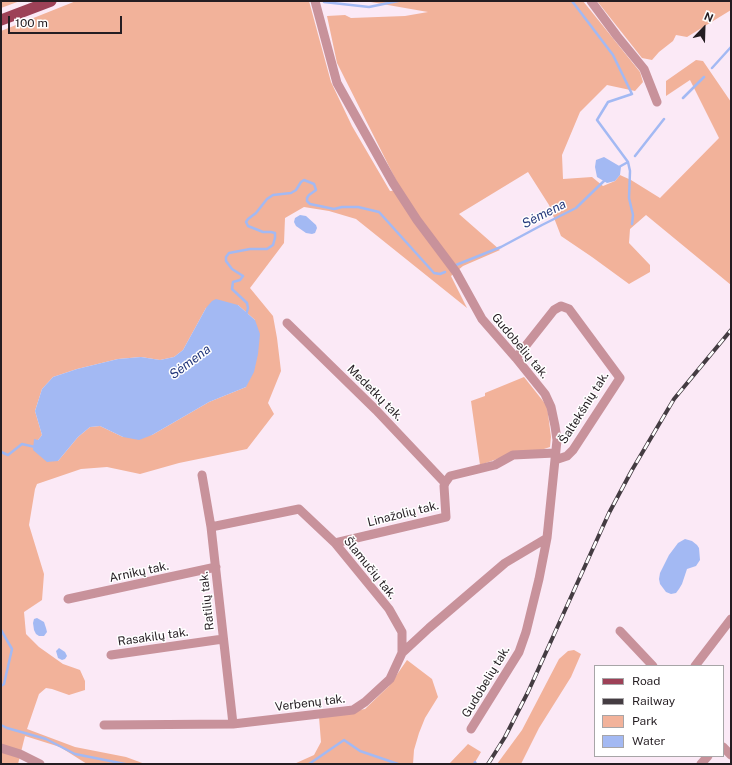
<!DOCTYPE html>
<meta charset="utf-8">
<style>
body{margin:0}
#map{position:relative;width:732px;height:765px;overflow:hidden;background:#fbe9f6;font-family:"Public Sans",sans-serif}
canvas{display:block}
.frame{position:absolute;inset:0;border:2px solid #241d22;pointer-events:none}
.legend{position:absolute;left:594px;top:665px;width:130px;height:92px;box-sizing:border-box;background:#fff;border:1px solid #a7a5a7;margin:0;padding:5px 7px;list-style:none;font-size:12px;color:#241d22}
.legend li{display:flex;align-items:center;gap:8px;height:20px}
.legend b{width:20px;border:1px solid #a7a5a7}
.north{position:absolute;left:684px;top:8px;width:40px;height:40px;-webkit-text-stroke:3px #fff;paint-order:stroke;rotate:23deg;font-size:11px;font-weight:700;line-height:16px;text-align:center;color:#241d22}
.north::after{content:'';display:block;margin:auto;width:14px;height:18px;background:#241d22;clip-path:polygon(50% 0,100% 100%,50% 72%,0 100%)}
.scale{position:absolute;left:8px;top:16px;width:114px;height:18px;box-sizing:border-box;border:2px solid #241d22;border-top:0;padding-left:5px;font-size:12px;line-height:14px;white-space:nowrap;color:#241d22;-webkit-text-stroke:3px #fff;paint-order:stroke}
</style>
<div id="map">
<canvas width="732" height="765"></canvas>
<div class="frame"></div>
<ul class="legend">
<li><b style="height:5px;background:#9d4157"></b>Road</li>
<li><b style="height:5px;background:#443c42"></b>Railway</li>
<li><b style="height:11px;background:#f2b29a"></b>Park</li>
<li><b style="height:11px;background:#a3b9f3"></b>Water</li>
</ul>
<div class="north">N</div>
<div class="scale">100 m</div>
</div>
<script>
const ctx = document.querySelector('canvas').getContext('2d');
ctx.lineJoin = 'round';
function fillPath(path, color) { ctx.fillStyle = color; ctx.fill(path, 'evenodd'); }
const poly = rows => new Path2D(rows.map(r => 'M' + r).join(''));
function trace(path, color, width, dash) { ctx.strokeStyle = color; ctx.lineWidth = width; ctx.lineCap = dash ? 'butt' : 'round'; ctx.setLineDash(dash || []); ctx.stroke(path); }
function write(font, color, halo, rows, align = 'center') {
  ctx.font = font + ' "Public Sans",sans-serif'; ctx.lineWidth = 3; ctx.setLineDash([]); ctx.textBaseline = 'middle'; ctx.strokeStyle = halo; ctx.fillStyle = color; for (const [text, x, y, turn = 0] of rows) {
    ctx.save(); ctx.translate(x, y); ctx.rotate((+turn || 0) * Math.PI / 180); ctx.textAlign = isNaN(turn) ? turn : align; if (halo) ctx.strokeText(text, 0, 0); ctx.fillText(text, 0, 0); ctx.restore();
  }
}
fillPath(poly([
 [1,1,20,1,1,8],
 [76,1,309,1,331,82,352,126,390,191,401,190,337,63,327,16,345,15,351,18,405,16,428,12,365,1,333,2,332,1,583,1,640,72,643,82,635,91,607,85,580,112,562,155,563,179,592,177,603,186,615,181,620,175,631,180,660,198,719,138,690,80,666,96,666,81,696,60,703,61,731,102,731,285,646,215,630,229,629,243,650,265,650,272,629,284,592,257,561,236,549,205,528,172,459,214,500,250,463,266,451,276,467,308,356,219,329,211,304,207,285,218,284,243,250,288,273,316,277,338,281,371,268,403,274,414,247,449,179,463,140,474,107,467,81,469,37,484,35,489,29,525,44,574,42,600,24,612,26,634,39,647,63,664,80,670,85,681,85,690,69,695,52,689,46,688,39,694,27,729,75,747,126,757,145,764,87,764,60,747,25,736,18,764,1,764,1,503,2,499,1,491,1,31],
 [238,305,255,320,246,387,209,402,152,435,123,437,100,426,90,427,78,437,58,461,38,440,42,435,35,411,42,389,53,377,77,369,118,359,141,357,160,360,174,357,183,350,206,308],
 [597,1,731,1,731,10,687,37,676,35,673,41,659,52,652,60,642,58],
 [524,377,547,406,551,437,550,447,541,450,520,451,480,465,471,401,485,396,485,393],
 [574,650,581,654,571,677,539,728,521,764,497,764,522,730,559,659,568,651],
 [407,660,432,679,438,697,425,718,419,733,414,750,413,764,294,764,314,755,321,742,319,717,365,709,389,686],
 [468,744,481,752,474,764,449,764]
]), '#f2b29a');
fillPath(poly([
 [604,157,621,167,620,175,615,181,607,183,597,177,595,167,596,160],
 [300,215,306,216,316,225,317,228,315,233,312,234,306,233,296,226,294,222,295,218],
 [216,299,238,305,255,320,260,334,258,354,254,372,246,387,209,402,152,435,139,440,123,437,100,426,90,427,78,437,58,461,47,462,33,450,34,439,38,440,42,435,35,411,42,389,53,377,77,369,118,359,141,357,160,360,174,357,183,350,206,308,212,301],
 [685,539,692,541,697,545,699,548,700,560,696,566,687,569,682,584,679,589,676,593,671,594,666,592,660,584,659,579,660,573,669,555,678,543],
 [37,618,44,622,46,628,47,632,44,636,39,636,36,634,34,630,33,623,34,619],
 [59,648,65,652,67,656,65,659,62,660,58,658,56,651]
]), '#a3b9f3');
trace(poly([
 [572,1,613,55,632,94,608,102,597,120,628,162,630,171,629,198,633,215,632,224],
 [324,2,369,7,398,1],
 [712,68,731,47],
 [683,98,704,77],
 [635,156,664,119],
 [619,167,628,162],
 [456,265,501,247,542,225,576,208,605,180],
 [246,315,248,308,247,303,232,289,233,282,240,280,243,276,232,269,226,261,226,257,229,253,250,249,267,249,273,245,275,238,275,233,271,232,263,232,248,226,246,222,248,219,256,213,267,199,273,195,291,193,296,190,301,182,304,180,314,184,316,190,309,195,307,198,307,201,310,204,334,209,342,207,358,207,379,212,434,273,440,274,445,272],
 [1,452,8,455,22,444,35,447],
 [1,630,12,649,4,684,1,686],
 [1,725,7,728,46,739,75,754,125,764],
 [309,764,344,740,360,751,398,764],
 [474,764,475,762,476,764]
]), '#a3b9f3', 2.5);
trace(poly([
 [315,1,337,83,393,183,417,220,456,272,482,319,516,358,545,394,551,407,555,426,557,440,547,538,539,579,526,632,519,652,471,729],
 [591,1,617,36,644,69,657,102],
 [287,323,376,410,445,483],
 [516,358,554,310,561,306,569,309,620,378,573,450,567,456,555,460],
 [202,475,211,527,233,724],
 [211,527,299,509,335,543,389,609,402,632,402,653],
 [335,543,446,517,444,486,445,483,450,476,495,465,513,455,555,453],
 [68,599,216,567],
 [620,631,653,666],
 [111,655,223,639],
 [695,666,731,619],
 [104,725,233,724,353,710,365,702,390,679,402,653,429,628,505,563,547,538],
 [723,747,731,755],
 [1,748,20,754,40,764],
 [701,764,708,756]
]), '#c8929b', 9);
trace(poly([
 [1,20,51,1]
]), '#9d4157', 11);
const rail = poly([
 [488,764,505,737,528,692,609,513,632,470,674,399,731,330]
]);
trace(rail, '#443c42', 4);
trace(rail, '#fff', 2.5, [8]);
write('12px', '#241d22', '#fff', [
 ["Gudobelių tak.",520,346,50],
 ["Medetkų tak.",375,393,45],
 ["Šaltekšnių tak.",584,408,-58],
 ["Linažolių tak.",403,514,-14],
 ["Šlamučių tak.",370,568,51],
 ["Arnikų tak.",139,572,-12],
 ["Ratilių tak.",207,601,-96],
 ["Rasakilų tak.",153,637,-8],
 ["Gudobelių tak.",486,682,-59],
 ["Verbenų tak.",310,703,-7]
]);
write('italic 13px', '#263a7d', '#fff', [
 ["Sėmena",544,214,-27],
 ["Sėmena",190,362,-37]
]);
</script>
